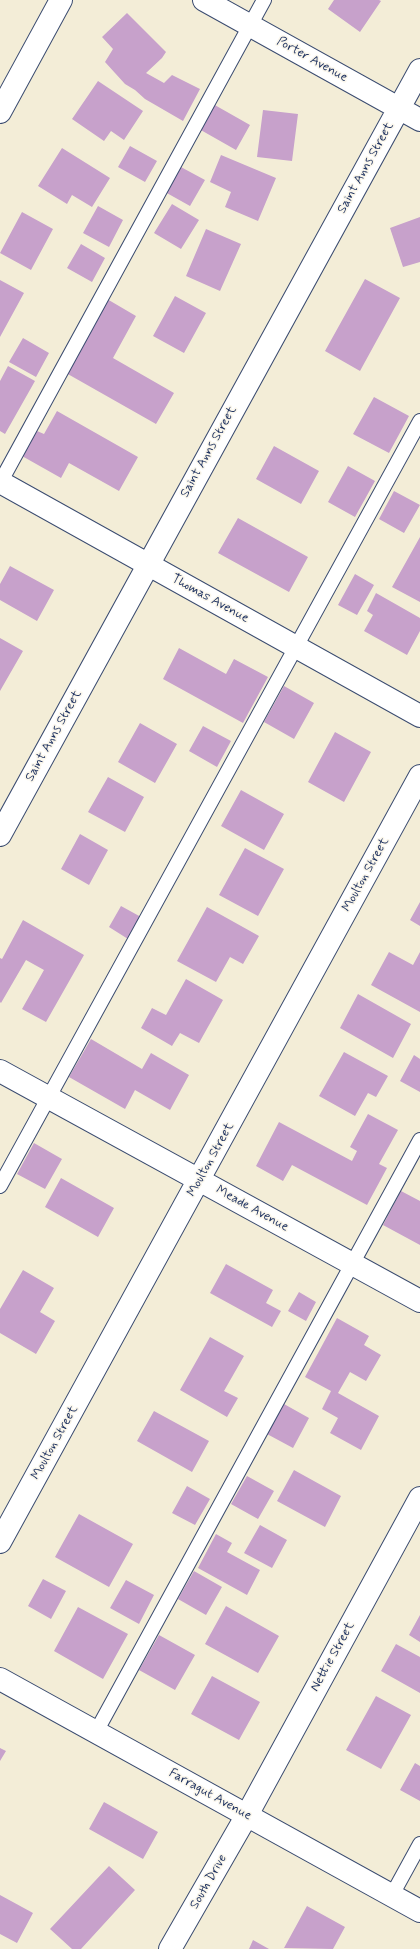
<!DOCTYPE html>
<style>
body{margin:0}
canvas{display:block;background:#f3edd7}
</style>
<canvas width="420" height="1949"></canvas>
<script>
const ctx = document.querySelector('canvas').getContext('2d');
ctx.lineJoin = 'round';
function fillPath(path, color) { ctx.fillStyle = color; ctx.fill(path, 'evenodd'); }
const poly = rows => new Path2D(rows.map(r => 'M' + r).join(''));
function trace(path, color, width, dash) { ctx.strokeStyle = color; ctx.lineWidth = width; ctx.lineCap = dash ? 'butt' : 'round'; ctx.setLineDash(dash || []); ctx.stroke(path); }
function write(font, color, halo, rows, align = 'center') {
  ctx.font = font + ' Mynerve,sans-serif'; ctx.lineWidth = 3; ctx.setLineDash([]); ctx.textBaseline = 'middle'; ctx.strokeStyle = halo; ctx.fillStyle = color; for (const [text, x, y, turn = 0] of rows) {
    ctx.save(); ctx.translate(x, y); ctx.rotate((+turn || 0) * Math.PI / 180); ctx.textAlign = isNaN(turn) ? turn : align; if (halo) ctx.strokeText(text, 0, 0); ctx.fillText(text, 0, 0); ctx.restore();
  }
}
fillPath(poly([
 [334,0,379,0,381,1,360,32,328,9],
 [127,13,166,52,162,58,146,73,164,83,172,75,200,89,183,121,145,99,135,90,125,84,105,62,113,49,102,37],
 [98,81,143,111,124,140,111,131,104,141,72,119],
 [213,104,250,125,236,150,199,129],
 [263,110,298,114,292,161,257,157],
 [130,146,157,161,145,182,118,167],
 [62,148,110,178,92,207,72,195,67,204,38,186],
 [221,155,276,178,258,221,225,207,231,192,210,182],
 [179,166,205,180,190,206,165,192],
 [172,204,199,220,181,249,154,233],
 [98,206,123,220,109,247,83,233],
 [22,212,53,229,31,270,0,253],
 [420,217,420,262,403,267,390,228],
 [206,229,241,244,220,291,186,276],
 [81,244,105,258,92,282,67,268],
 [365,279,400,298,360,371,325,351],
 [0,280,24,293,0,337],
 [175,296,206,313,184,353,153,336],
 [107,299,136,316,113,358,174,393,156,424,66,373],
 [23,338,49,353,36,377,9,362],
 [8,366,35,381,5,434,0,431,0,381],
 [374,397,409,416,389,453,353,434],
 [57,411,138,457,119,491,69,463,61,478,22,456,37,431,44,434],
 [274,446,319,471,301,504,256,479],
 [348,466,375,481,355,517,328,502],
 [394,491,420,505,404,533,379,519],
 [238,518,308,557,289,592,218,553],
 [420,537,420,602,392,587],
 [10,566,54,590,37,621,0,600,0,584],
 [355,574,374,585,357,615,338,605],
 [376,593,420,618,420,631,407,655,364,631,373,615,367,611],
 [0,638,23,651,0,691],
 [179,648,226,674,234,659,268,677,243,723,163,679],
 [284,686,314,703,294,739,264,722],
 [140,723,177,744,155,783,118,762],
 [203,726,231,741,217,767,189,751],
 [335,732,371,752,344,802,308,782],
 [108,777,144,797,125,832,88,812],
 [241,790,284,814,264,850,221,826],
 [80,834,108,850,89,885,61,869],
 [245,848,284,869,258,916,219,895],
 [420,902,420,926,410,920],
 [121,906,141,917,128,939,109,927],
 [207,907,259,936,243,964,230,957,216,982,177,961],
 [23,920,84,955,46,1022,22,1009,44,970,26,960,1,1003,0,1002,0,958,2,959],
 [389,952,413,965,420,952,420,1012,371,985],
 [186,979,223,1000,199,1043,180,1033,172,1046,141,1028,152,1008,166,1015],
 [358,994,411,1024,393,1058,340,1028],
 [91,1039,142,1069,151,1053,189,1075,170,1110,135,1090,125,1109,69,1077],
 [344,1052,388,1076,376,1097,368,1093,355,1116,319,1096],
 [414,1055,420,1059,420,1092,400,1081],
 [368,1114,398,1130,379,1164,387,1168,367,1205,292,1165,283,1181,256,1166,279,1122,352,1161,357,1151,350,1147],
 [34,1143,62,1159,45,1189,17,1174],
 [61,1178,114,1208,98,1237,45,1207],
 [401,1191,420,1201,420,1245,383,1225],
 [226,1264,273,1290,266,1303,281,1311,272,1327,210,1293],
 [23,1270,54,1288,40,1312,55,1321,36,1354,0,1333,0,1309],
 [299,1292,316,1302,306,1321,288,1311],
 [337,1318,369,1336,364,1345,381,1355,366,1381,350,1372,338,1393,379,1416,361,1450,330,1433,338,1418,322,1409,331,1391,305,1377],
 [210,1337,244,1356,224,1391,238,1398,227,1417,180,1390],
 [284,1404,309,1418,293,1448,267,1434],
 [154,1411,209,1441,192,1472,137,1441],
 [294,1470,341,1496,325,1527,277,1501],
 [247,1476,274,1491,258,1519,231,1504],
 [187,1486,210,1499,195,1525,172,1513],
 [79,1514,133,1544,109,1587,55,1557],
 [260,1525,287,1540,272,1568,244,1553],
 [216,1534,232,1543,227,1552,260,1570,247,1595,198,1568],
 [194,1571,222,1587,206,1615,178,1599],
 [43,1579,66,1591,51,1619,28,1606],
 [126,1580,154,1595,139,1624,110,1608],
 [226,1606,279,1636,258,1673,205,1644],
 [78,1607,128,1634,103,1679,54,1651],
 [420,1615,420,1642,409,1635],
 [159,1635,195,1655,175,1690,139,1670],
 [396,1644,420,1657,420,1693,381,1671],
 [212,1676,260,1702,239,1740,191,1714],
 [376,1696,411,1715,381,1769,346,1750],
 [0,1748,6,1751,0,1761],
 [415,1763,420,1766,420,1801,400,1790],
 [104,1802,158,1832,143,1859,89,1829],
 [109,1866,135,1890,81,1949,72,1949,50,1929],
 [0,1895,33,1913,17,1943,0,1934],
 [307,1906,345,1927,333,1949,284,1948],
 [253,1940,269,1949,249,1949]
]), '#c7a1cb');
const lane = poly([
 [0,483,264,0],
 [0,1186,420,421],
 [96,1732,420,1140],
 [392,1895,420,1844]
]);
const street = poly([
 [204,0,420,120],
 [0,112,61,0],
 [0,482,420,716],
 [0,835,420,70],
 [0,1071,420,1301],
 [0,1542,420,776],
 [170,1949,247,1815,420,1498]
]);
const secondary = poly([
 [0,1679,420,1911]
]);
trace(lane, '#3b4c70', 16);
trace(street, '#3b4c70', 24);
trace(secondary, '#3b4c70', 24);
trace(lane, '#fff', 14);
trace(street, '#fff', 22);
trace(secondary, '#fff', 22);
write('13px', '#1b2f5e', '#fbf7ec', [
 ["Porter Avenue",312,60,29],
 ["Saint Anns Street",366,168,-61],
 ["Saint Anns Street",209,452,-61],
 ["Thomas Avenue",210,599,29],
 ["Saint Anns Street",54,736,-61],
 ["Moulton Street",366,875,-61],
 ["Moulton Street",211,1160,-61],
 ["Meade Avenue",252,1209,29],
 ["Moulton Street",55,1443,-61],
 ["Nettie Street",333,1657,-61],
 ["Farragut Avenue",210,1795,29],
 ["South Drive",209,1882,-60]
]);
</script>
